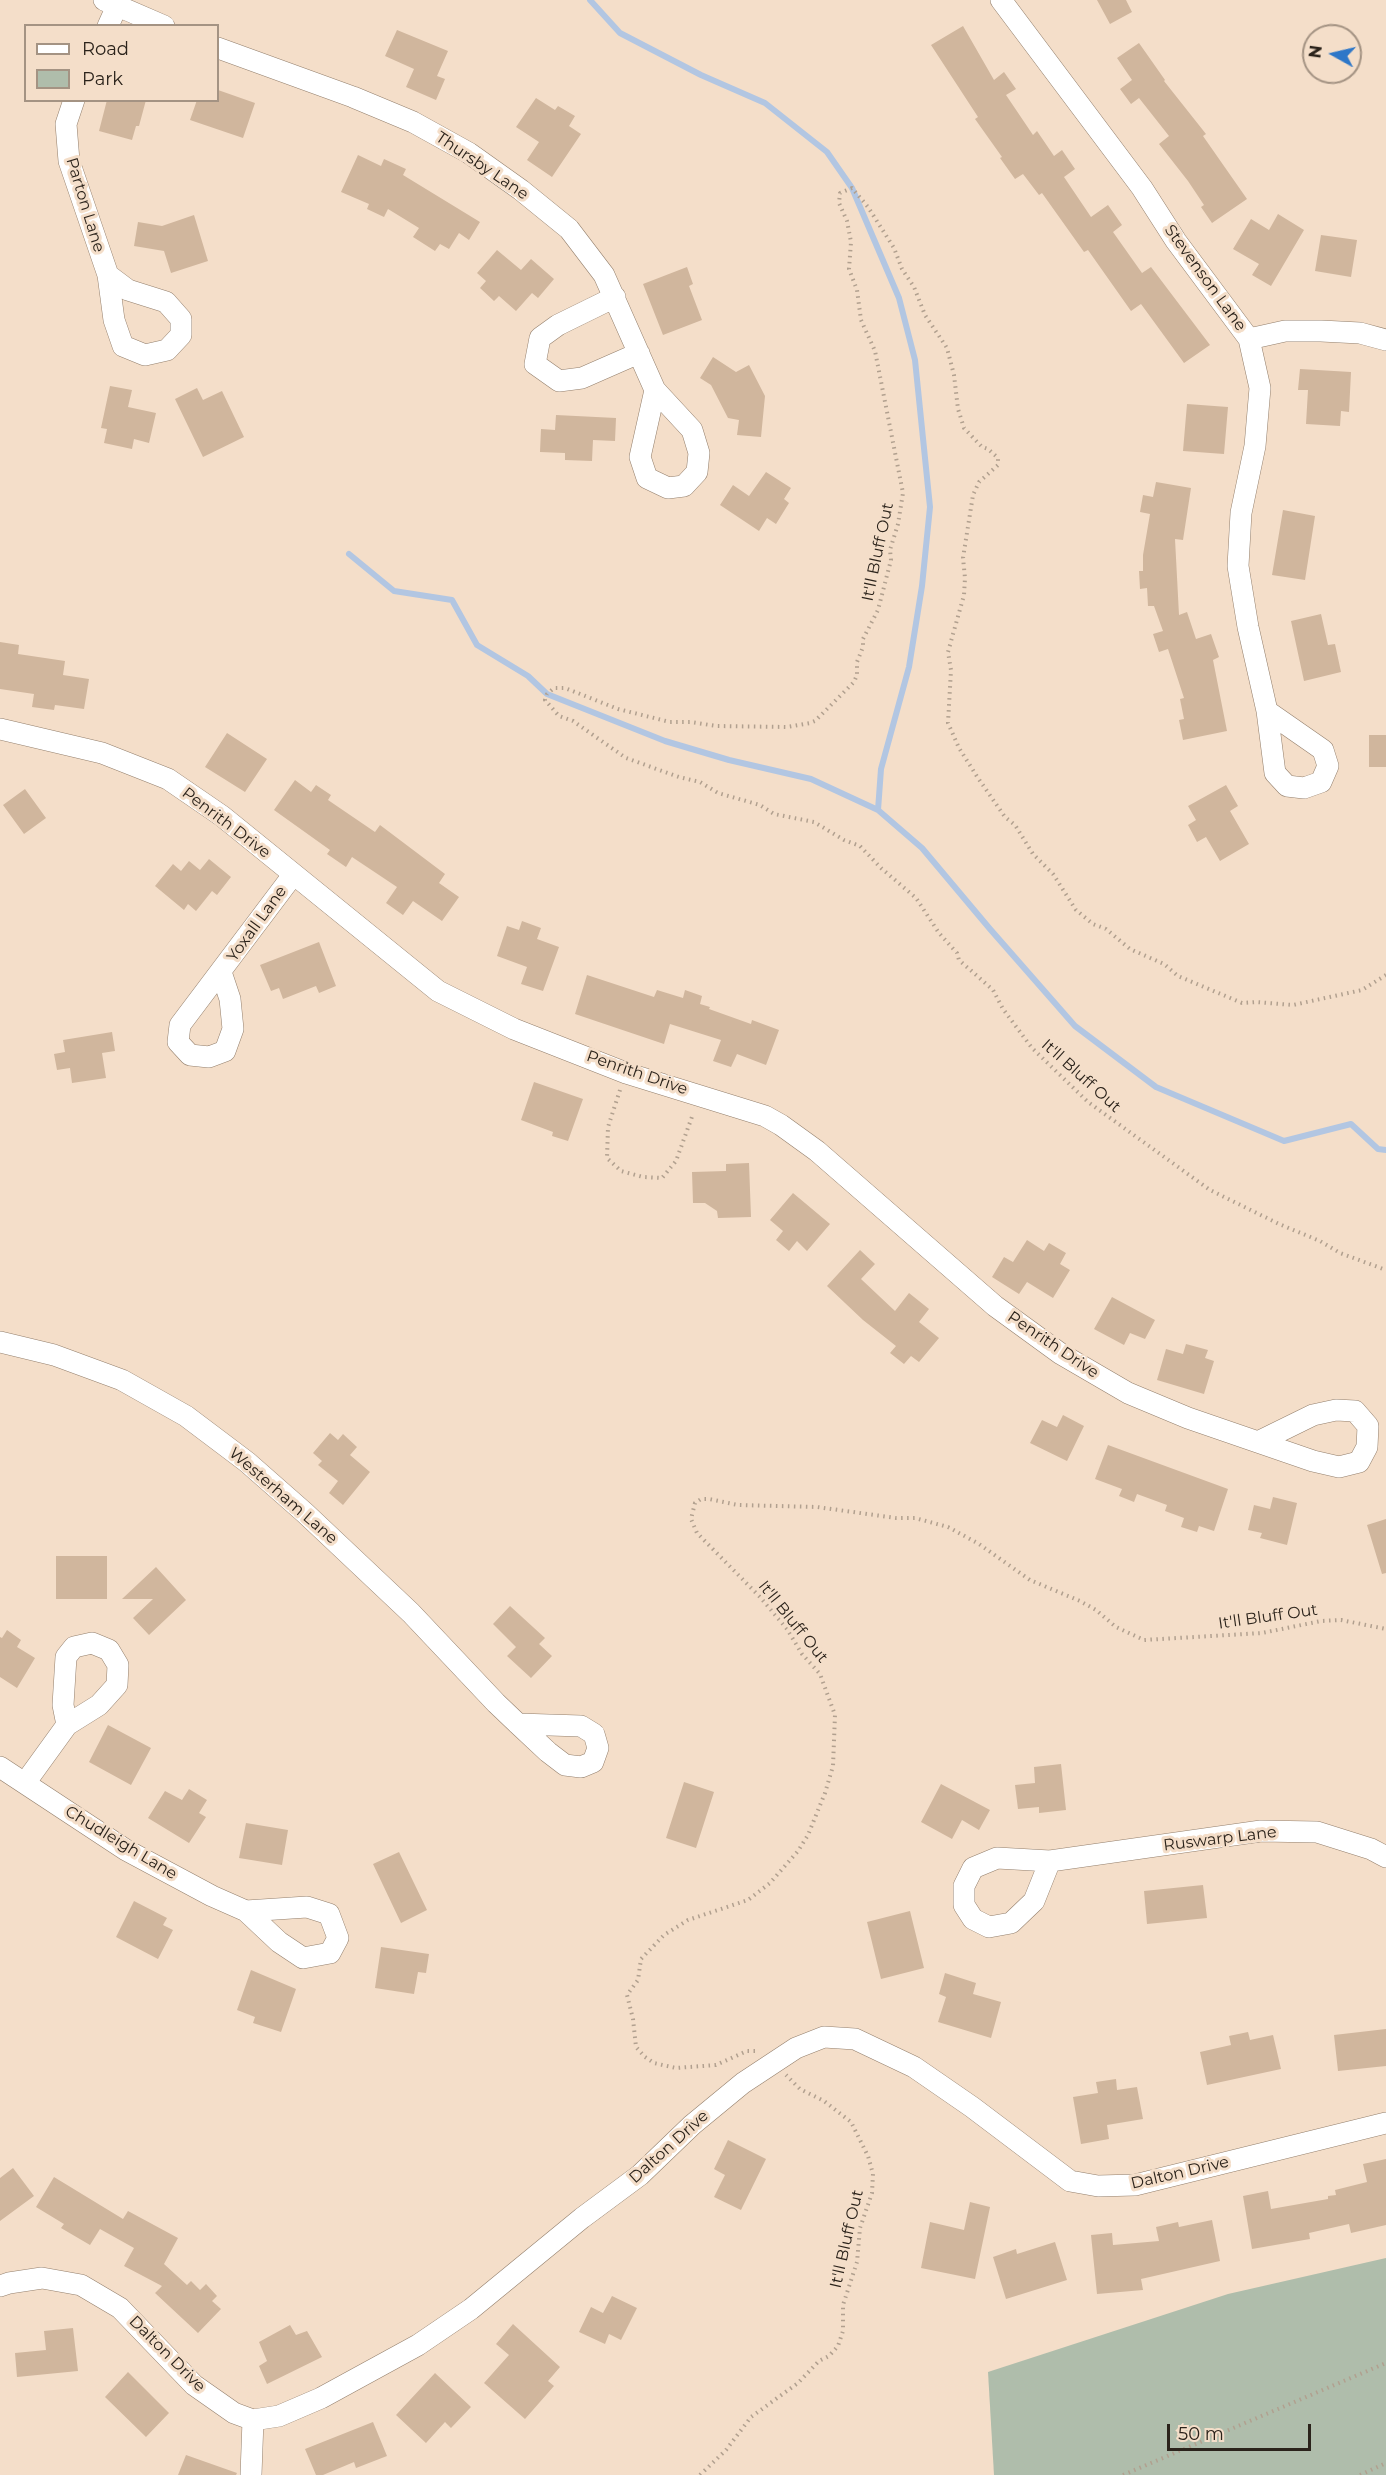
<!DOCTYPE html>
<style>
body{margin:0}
#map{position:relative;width:1386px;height:2475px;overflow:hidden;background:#f4dec9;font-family:Montserrat,sans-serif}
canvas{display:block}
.legend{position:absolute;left:24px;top:24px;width:195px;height:78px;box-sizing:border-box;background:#f4dec9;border:2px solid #a49383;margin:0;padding:8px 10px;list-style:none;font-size:18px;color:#2b231b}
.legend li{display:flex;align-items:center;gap:12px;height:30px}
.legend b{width:30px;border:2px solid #a49383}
.north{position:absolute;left:1302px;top:24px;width:60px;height:60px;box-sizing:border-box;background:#f4dec9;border:2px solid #a49383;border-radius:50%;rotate:278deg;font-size:16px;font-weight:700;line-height:24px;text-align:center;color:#2b231b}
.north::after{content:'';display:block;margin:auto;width:21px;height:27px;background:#2e77c8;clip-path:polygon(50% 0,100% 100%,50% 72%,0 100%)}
.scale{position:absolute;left:1167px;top:2424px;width:144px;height:27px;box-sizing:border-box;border:3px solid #2b231b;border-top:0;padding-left:8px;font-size:18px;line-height:21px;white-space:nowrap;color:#2b231b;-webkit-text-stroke:4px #f4dec9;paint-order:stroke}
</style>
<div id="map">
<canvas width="1386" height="2475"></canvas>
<ul class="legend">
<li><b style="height:8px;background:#fff"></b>Road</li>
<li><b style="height:16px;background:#afbdab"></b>Park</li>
</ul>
<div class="north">N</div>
<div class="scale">50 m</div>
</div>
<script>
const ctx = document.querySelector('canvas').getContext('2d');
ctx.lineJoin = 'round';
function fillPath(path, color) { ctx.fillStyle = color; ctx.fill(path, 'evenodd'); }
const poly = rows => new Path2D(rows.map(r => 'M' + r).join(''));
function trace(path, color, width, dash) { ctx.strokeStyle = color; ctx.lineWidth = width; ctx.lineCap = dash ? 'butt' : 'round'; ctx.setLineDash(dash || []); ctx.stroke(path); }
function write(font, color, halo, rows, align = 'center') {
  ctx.font = font + ' Montserrat,sans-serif'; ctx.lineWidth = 6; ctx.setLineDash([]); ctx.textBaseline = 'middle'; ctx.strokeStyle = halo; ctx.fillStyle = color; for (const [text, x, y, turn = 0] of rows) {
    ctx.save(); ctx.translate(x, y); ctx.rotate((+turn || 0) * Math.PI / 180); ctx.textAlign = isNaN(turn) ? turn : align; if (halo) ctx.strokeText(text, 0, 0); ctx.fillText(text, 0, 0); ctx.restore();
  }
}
fillPath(poly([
 [1386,2258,1386,2475,994,2475,988,2372,1228,2294]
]), '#afbdab');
trace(poly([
 [590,0,620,33,701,75,765,103,827,152,852,188,899,298,915,360,930,507,922,586,909,667,881,769,878,810],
 [349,554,394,591,452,600,477,645,528,676,547,694,665,741,729,760,811,779,878,810,922,848,990,929,1075,1026,1156,1087,1284,1141,1351,1124,1378,1149,1386,1150]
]), '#b2c6e2', 6);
fillPath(poly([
 [1097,0,1126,0,1132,12,1110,24],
 [963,26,994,80,1004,72,1016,89,1006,95,1033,135,1037,131,1054,156,1062,150,1075,169,1064,177,1091,217,1108,205,1122,225,1113,232,1142,273,1151,267,1210,345,1184,363,1141,304,1131,311,1088,250,1084,252,1042,193,1039,195,1023,174,1015,179,1000,158,1002,157,975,119,978,117,931,45],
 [397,30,448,51,437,76,445,79,436,100,406,87,414,69,385,56],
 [1139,43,1165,80,1164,81,1206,134,1203,136,1247,199,1212,223,1201,207,1204,205,1188,181,1159,144,1169,136,1139,98,1131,104,1120,89,1132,80,1117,58],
 [218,90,255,103,243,138,190,120,197,100,218,100],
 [536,98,555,110,558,106,575,116,569,126,581,134,552,177,527,160,539,142,516,127],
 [107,100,146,100,139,126,136,126,132,140,99,131],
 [358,155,381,166,384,159,406,169,403,175,480,222,469,240,459,233,449,249,440,244,435,251,413,237,419,228,388,209,384,217,367,209,369,204,341,192],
 [1278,214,1304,230,1271,286,1252,275,1259,264,1233,249,1251,219,1269,230],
 [194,215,208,261,171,273,164,251,134,246,138,222,162,226],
 [1321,235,1357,240,1351,277,1315,271],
 [497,250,521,270,531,259,554,279,538,298,532,293,516,311,499,296,494,301,480,288,486,281,477,273],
 [687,267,693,284,689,286,702,320,663,335,643,284],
 [713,357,736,372,749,365,765,396,761,437,737,435,739,420,728,418,711,385,700,378],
 [1300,369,1351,372,1349,412,1341,411,1340,426,1306,424,1308,390,1298,390],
 [110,386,132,390,128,407,156,413,149,443,134,439,132,449,104,443,107,429,101,428],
 [197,388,203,400,222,391,244,437,203,457,175,399],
 [1187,404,1228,407,1224,454,1183,451],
 [556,415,616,418,615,441,593,440,592,461,565,460,565,453,540,452,541,429,555,430],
 [766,472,791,488,784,499,789,503,776,524,767,518,759,531,720,505,733,485,749,496],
 [1156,482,1191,488,1183,540,1175,539,1179,615,1187,612,1196,639,1211,634,1219,657,1213,660,1227,731,1183,740,1179,720,1184,719,1180,699,1184,698,1168,649,1159,652,1153,634,1163,631,1154,606,1148,606,1147,588,1140,589,1139,571,1143,571,1143,555,1150,514,1140,512,1143,495,1153,497],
 [1283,510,1315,516,1305,580,1272,575],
 [1321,614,1328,645,1335,644,1341,672,1304,681,1291,621],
 [0,642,19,645,18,654,65,661,63,675,89,679,84,709,55,705,54,710,32,707,34,694,0,689],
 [227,733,267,759,245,792,205,767],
 [1369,735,1386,735,1386,767,1369,767],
 [295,780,311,792,316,785,331,795,328,800,375,832,380,825,445,874,439,883,459,897,442,921,413,901,403,915,386,903,397,887,352,857,346,867,327,854,330,850,274,810],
 [1226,785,1238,806,1230,811,1249,844,1220,861,1206,837,1197,842,1188,825,1196,820,1188,806],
 [25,789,46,818,24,834,3,805],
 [209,859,231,877,217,895,212,891,196,911,188,904,184,910,155,886,173,864,181,871,189,861,200,870],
 [522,921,541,928,537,939,559,947,543,991,521,984,527,967,497,956,507,926,519,930],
 [319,942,336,986,319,993,316,986,283,999,279,988,271,991,260,965],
 [587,975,654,997,657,990,683,998,685,990,702,996,700,1004,710,1007,709,1009,751,1024,752,1020,779,1030,766,1065,737,1054,731,1067,713,1061,721,1040,670,1024,664,1044,575,1014],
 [112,1032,115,1051,102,1053,106,1078,72,1083,70,1068,57,1070,54,1054,65,1052,63,1040],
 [534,1082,583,1099,568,1141,552,1136,553,1132,521,1120],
 [749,1163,751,1217,718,1218,717,1211,705,1203,693,1203,692,1172,726,1171,726,1164],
 [793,1193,830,1224,807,1251,797,1241,789,1251,776,1240,783,1231,770,1220],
 [1027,1240,1044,1251,1049,1243,1066,1253,1060,1264,1070,1270,1053,1298,1027,1282,1019,1294,992,1277,1004,1257,1013,1262],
 [860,1250,875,1264,861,1279,895,1311,909,1293,929,1309,919,1322,939,1338,919,1362,911,1356,904,1364,890,1353,896,1346,863,1320,827,1286],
 [1112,1297,1155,1320,1145,1339,1130,1333,1124,1345,1094,1329],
 [1186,1344,1208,1350,1205,1358,1214,1361,1204,1394,1157,1380,1166,1349,1183,1354],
 [1063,1415,1084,1426,1067,1461,1030,1443,1042,1420,1057,1427],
 [330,1433,338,1440,343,1434,357,1447,350,1455,370,1472,343,1505,329,1493,338,1481,318,1465,322,1461,313,1453],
 [1108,1445,1228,1489,1214,1531,1199,1526,1197,1532,1181,1527,1184,1518,1165,1511,1167,1505,1137,1494,1134,1502,1119,1496,1122,1489,1095,1479],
 [1273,1497,1297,1503,1287,1545,1260,1538,1262,1533,1248,1530,1254,1505,1270,1509],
 [1386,1519,1386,1573,1382,1574,1367,1525],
 [56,1556,107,1556,107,1599,56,1599],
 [156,1567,186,1600,149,1635,133,1618,153,1599,122,1599],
 [510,1606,545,1638,539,1644,552,1656,531,1678,507,1656,516,1647,493,1624],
 [7,1630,21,1640,17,1647,35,1658,17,1688,0,1677,0,1637,2,1638],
 [108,1725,151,1748,131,1785,89,1762],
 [1061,1764,1066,1810,1039,1813,1039,1807,1018,1809,1015,1785,1035,1783,1034,1767],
 [684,1782,714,1792,696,1848,666,1838],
 [941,1784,990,1810,979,1830,962,1820,952,1839,921,1822],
 [189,1789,207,1800,199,1813,206,1817,189,1843,148,1818,165,1791,182,1800],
 [246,1823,288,1830,282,1865,239,1858],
 [399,1852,427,1910,401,1923,373,1864],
 [1203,1885,1207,1918,1147,1924,1144,1891],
 [134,1901,167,1918,163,1925,173,1930,158,1959,116,1937],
 [910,1911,924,1968,881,1979,867,1922],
 [381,1947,429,1954,426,1973,418,1972,414,1994,375,1988],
 [251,1970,296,1989,281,2032,253,2023,255,2017,237,2010],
 [945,1973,976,1983,973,1994,1001,2002,991,2038,938,2022,946,1997,939,1994],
 [1386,2029,1386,2066,1338,2071,1334,2035],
 [1248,2032,1250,2040,1273,2035,1281,2069,1207,2085,1200,2052,1231,2045,1229,2036],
 [1116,2079,1117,2090,1137,2087,1143,2119,1107,2125,1109,2139,1081,2144,1073,2097,1098,2093,1096,2082],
 [728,2140,766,2159,741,2210,714,2197,725,2175,714,2169],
 [1386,2159,1386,2225,1351,2233,1349,2224,1309,2233,1310,2239,1252,2249,1243,2196,1268,2191,1271,2209,1328,2199,1328,2196,1336,2195,1335,2190,1367,2182,1363,2164],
 [13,2168,34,2196,0,2221,0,2178],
 [54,2177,123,2219,128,2211,178,2238,164,2264,187,2285,191,2281,200,2290,206,2284,217,2296,212,2301,221,2309,198,2333,155,2293,162,2286,124,2266,134,2248,100,2229,90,2245,61,2228,64,2224,36,2207],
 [970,2202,990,2207,975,2279,921,2268,930,2222,964,2230],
 [1212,2220,1220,2261,1141,2279,1143,2290,1097,2294,1091,2235,1112,2233,1113,2245,1159,2241,1156,2227,1178,2222,1179,2227],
 [1055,2242,1067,2280,1006,2299,993,2257,1016,2249,1017,2254],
 [612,2296,637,2308,621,2340,609,2334,605,2344,579,2332,591,2307,603,2313],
 [513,2324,560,2367,548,2381,554,2386,525,2419,484,2383,509,2355,496,2344],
 [290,2325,296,2335,307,2331,322,2357,267,2384,259,2366,267,2361,259,2342],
 [73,2328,78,2371,17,2377,15,2353,46,2350,44,2331],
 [128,2372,169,2413,146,2437,105,2397],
 [435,2373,471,2407,451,2428,445,2422,426,2443,396,2415],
 [373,2422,387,2456,356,2468,354,2462,323,2475,316,2475,305,2449],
 [186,2455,237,2473,236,2475,178,2475]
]), '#d0b69d');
const minor = poly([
 [104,0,164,26],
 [1001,0,1142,188,1176,241,1249,339,1260,388,1255,446,1241,513,1238,566,1248,627,1267,711,1275,773,1287,786,1304,788,1321,782,1328,766,1323,750,1267,711],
 [108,26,117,6],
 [218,48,353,97,413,122,469,153,521,190,569,229,604,275,655,390,692,430,699,453,697,472,684,486,668,488,647,478,640,457,655,390],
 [74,100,66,124,69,161,108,275,114,320,123,346,145,355,167,350,181,335,181,319,166,302,128,290,108,275],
 [615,297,558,325,540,338,535,364,559,381,582,378,639,353],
 [1249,339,1285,331,1321,331,1360,333,1386,340],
 [0,729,102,753,168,779,222,816,438,991,514,1029,626,1073,765,1116,781,1125,817,1151,995,1306,1061,1354,1128,1393,1188,1418,1313,1461,1339,1467,1359,1462,1367,1447,1368,1426,1355,1411,1336,1410,1313,1415,1260,1441],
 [221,972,230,999,233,1029,225,1051,209,1057,190,1055,178,1042,180,1025,293,875],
 [0,1342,54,1355,122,1380,186,1416,247,1462,305,1513,411,1613,496,1703,518,1724,548,1752,565,1765,581,1767,593,1762,598,1748,594,1734,581,1726,518,1724],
 [0,1767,126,1850,212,1896,246,1911,279,1942,303,1958,330,1953,338,1938,329,1914,307,1907,246,1911],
 [25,1783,67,1725,99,1705,117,1685,118,1665,109,1650,92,1643,74,1647,66,1657,63,1705,67,1725],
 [1050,1861,1034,1901,1011,1923,989,1927,973,1919,964,1905,964,1886,973,1868,997,1858,1050,1861,1261,1831,1317,1832,1371,1849,1386,1857],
 [0,2286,9,2283,42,2278,81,2285,120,2308,194,2385,234,2413,253,2420,279,2416,321,2398,418,2345,471,2309,582,2218,640,2175,692,2125,743,2083,796,2048,824,2037,855,2039,914,2067,972,2107,1070,2181,1098,2186,1135,2185,1386,2123],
 [251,2475,253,2420]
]);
trace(minor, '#937f6c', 22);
trace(poly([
 [1386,975,1362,990,1293,1005,1256,1002,1242,1003,1178,976,1164,964,1130,949,1106,929,1093,924,1076,910,1053,874,1033,854,1015,825,1005,817,978,778,959,748,948,723,951,670,948,652,964,595,965,578,963,558,973,495,979,482,998,465,998,458,988,449,982,447,964,428,958,409,954,375,947,348,925,315,914,287,902,269,894,248,868,207,852,188,840,193,839,203,847,221,851,242,849,269,857,290,861,320,875,351,903,493,898,524,890,550,891,560,878,610,863,639,863,647,857,662,857,675,854,682,815,721,810,723,787,727,716,726,691,722,670,722,618,709,565,688,554,688,547,694,545,700,559,716,573,721,626,758,679,777,700,782,718,793,760,805,774,814,814,822,844,840,860,846,881,868,916,898,939,933,957,953,959,960,993,990,1003,1009,1032,1048,1088,1102,1210,1190,1279,1224,1320,1241,1340,1253,1386,1270],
 [620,1090,608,1127,607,1158,621,1171,643,1177,662,1178,676,1161,693,1114],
 [755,2051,747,2051,716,2065,676,2068,654,2063,645,2057,636,2047,633,2019,627,1995,638,1980,641,1959,664,1935,688,1920,748,1900,770,1883,798,1851,808,1835,825,1793,833,1766,835,1715,820,1674,802,1654,787,1629,760,1597,697,1533,691,1519,695,1503,701,1499,709,1499,738,1505,817,1507,896,1518,915,1518,948,1527,979,1544,1030,1580,1080,1601,1096,1610,1116,1627,1144,1640,1262,1633,1321,1621,1341,1620,1386,1629],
 [700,2475,726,2450,751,2417,798,2383,819,2361,829,2356,838,2346,843,2331,843,2305,857,2262,860,2228,872,2193,873,2174,868,2156,851,2122,824,2101,800,2089,786,2075],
 [1123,2475,1386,2363],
 [1360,2475,1386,2463]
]), '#b1a08f', 4, [1.5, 4.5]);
trace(minor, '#fff', 21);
write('16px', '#2b231b', '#f4dec9', [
 ["Thursby Lane",482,166,34],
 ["Parton Lane",85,205,73],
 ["Stevenson Lane",1205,278,54],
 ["It'll Bluff Out",878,552,-78],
 ["Penrith Drive",226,823,37],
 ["Yoxall Lane",257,924,-54],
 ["Penrith Drive",637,1073,19],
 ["It'll Bluff Out",1081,1076,42],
 ["Penrith Drive",1053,1345,34],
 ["Westerham Lane",283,1496,41],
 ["It'll Bluff Out",1268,1617,-8],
 ["It'll Bluff Out",793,1622,51],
 ["Ruswarp Lane",1220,1839,-7],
 ["Chudleigh Lane",121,1843,31],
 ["Dalton Drive",669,2147,-42],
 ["Dalton Drive",1180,2173,-13],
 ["It'll Bluff Out",847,2239,-77],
 ["Dalton Drive",167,2354,45]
]);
</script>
